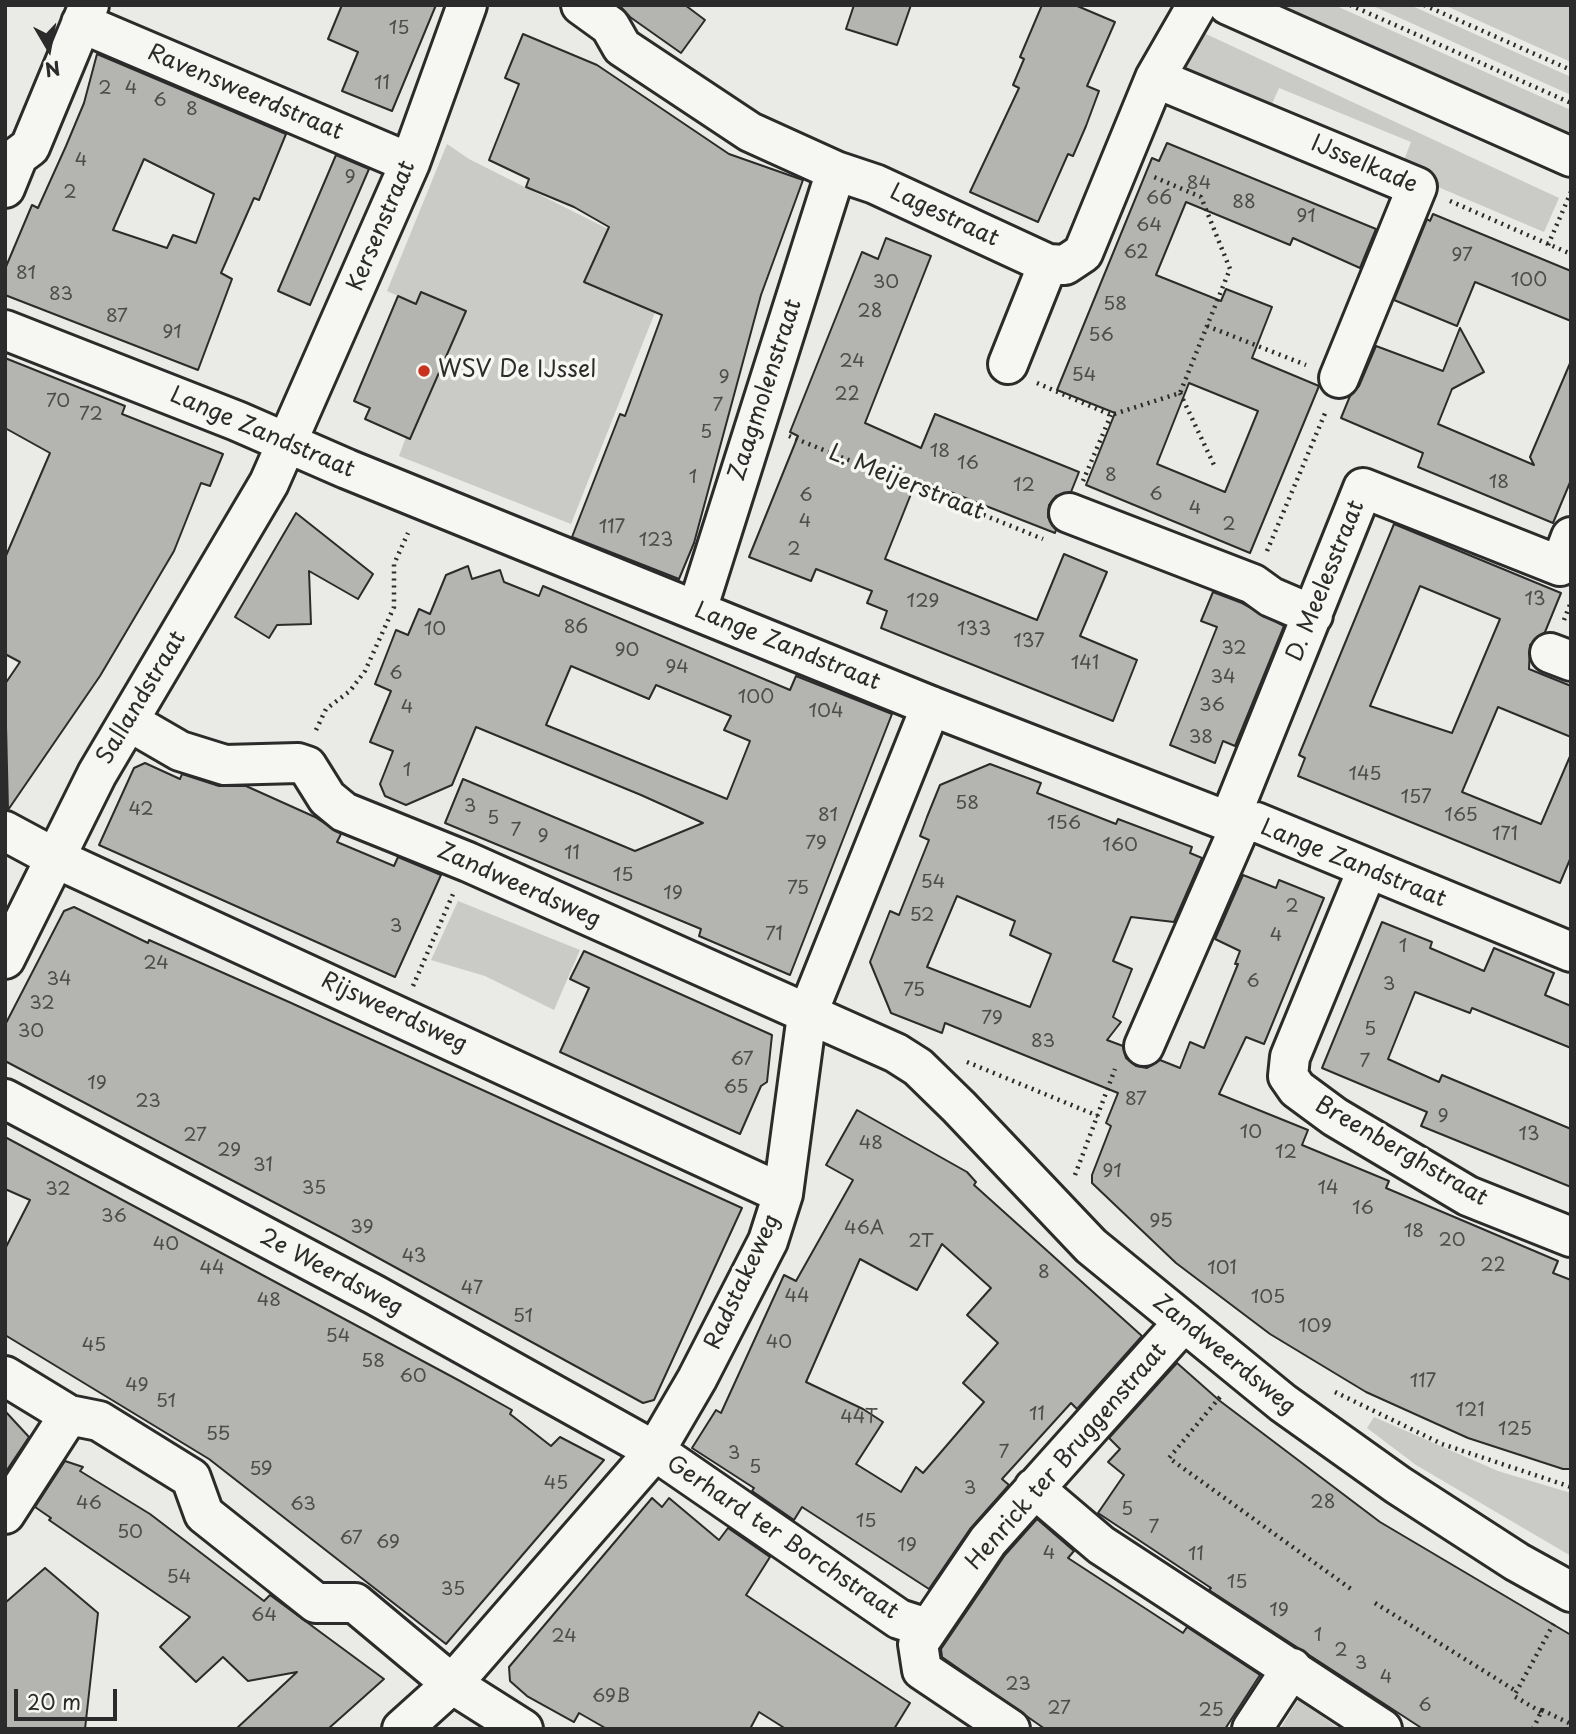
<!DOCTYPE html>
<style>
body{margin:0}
#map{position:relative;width:1576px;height:1734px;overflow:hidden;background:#eaeae6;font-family:"Playpen Sans",sans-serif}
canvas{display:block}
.frame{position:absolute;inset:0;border:7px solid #2b2b2b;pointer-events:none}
.north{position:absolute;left:14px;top:14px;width:70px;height:70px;-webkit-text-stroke:5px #f6f6f2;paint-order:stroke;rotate:170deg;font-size:19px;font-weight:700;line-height:28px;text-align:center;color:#2b2b2b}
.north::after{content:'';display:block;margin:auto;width:24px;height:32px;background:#2b2b2b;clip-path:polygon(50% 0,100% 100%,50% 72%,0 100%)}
.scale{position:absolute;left:14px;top:1689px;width:103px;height:32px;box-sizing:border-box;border:4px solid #2b2b2b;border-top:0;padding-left:9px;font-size:21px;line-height:24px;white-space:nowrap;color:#2b2b2b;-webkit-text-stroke:5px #f6f6f2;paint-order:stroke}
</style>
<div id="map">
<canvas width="1576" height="1734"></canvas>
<div class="frame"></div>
<div class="north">N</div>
<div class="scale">20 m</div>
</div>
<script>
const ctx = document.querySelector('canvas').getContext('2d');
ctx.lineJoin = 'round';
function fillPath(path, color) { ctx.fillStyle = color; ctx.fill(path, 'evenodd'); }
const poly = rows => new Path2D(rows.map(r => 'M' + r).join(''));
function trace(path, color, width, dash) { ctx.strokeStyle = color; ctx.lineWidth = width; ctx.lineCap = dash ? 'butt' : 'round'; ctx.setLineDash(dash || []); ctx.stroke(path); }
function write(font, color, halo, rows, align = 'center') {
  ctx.font = font + ' "Playpen Sans",sans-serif'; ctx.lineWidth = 7; ctx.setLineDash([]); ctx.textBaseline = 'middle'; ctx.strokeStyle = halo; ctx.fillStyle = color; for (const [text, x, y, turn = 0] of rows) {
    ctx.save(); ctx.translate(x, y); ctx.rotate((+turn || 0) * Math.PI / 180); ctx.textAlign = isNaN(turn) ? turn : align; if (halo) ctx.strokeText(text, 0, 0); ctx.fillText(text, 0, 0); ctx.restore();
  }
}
fillPath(poly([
 [1270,5,1334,5,1571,110,1571,135],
 [1371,5,1410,5,1571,77,1571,95],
 [1444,5,1571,5,1571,62,1486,24],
 [1206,34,1559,198,1544,232,1405,173,1402,165,1411,142,1279,88,1269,111,1189,72,1185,64,1186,51,1196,37],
 [447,144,469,159,608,229,677,257,571,524,399,456,406,437,411,439,466,312,421,292,416,304,387,291],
 [458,901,580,950,554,1010,485,976,431,960],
 [1374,1417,1498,1471,1571,1493,1571,1556,1416,1465,1367,1428],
 [1298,1700,1340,1729,1280,1729]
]), '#cacac7');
const building = poly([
 [342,5,436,5,392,111,342,91,358,52,328,39,342,5],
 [619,5,685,5,705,20,681,53,630,17,619,5],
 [854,5,911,5,897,45,846,29,854,5],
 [1042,5,1075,5,1115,22,1087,86,1099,91,1086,126,1073,156,1068,154,1038,222,970,192,1019,88,1013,85,1024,59,1020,57,1042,5],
 [523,34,597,65,729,154,803,180,761,295,694,543,679,579,572,537,620,414,625,416,662,315,584,282,609,227,574,207,526,187,529,179,489,160,519,84,505,78,523,34],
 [97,54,286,134,259,200,254,198,221,273,232,279,198,370,5,295,5,269,32,205,38,208,66,146,84,103,97,54],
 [144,159,214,194,196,243,173,235,167,248,113,230,144,159],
 [1167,143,1376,229,1360,268,1293,238,1290,245,1186,202,1156,275,1221,301,1226,289,1272,307,1252,358,1319,386,1250,553,1086,485,1115,413,1057,390,1152,158,1159,161,1167,143],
 [1189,383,1258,411,1225,492,1157,464,1189,383],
 [336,155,369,169,310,305,278,291,336,155],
 [1433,214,1571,271,1571,321,1475,282,1457,326,1394,300,1427,219,1430,221,1433,214],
 [886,238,931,256,865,423,921,448,935,414,1079,472,1071,492,1056,496,1049,505,1048,517,1056,530,1055,533,917,479,885,559,1037,620,1064,554,1107,572,1080,636,1137,660,1113,721,881,628,887,611,867,603,872,591,816,569,811,581,749,557,798,436,790,432,862,252,878,259,886,238],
 [421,292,466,311,410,439,365,419,370,408,354,401,398,296,416,304,421,292],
 [1460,328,1484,372,1452,389,1438,424,1534,465,1530,457,1571,361,1571,480,1553,523,1418,467,1423,453,1341,418,1350,396,1359,386,1376,346,1443,371,1460,328],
 [5,358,125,406,122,414,223,454,210,486,201,483,174,551,100,676,8,810,5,684,20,662,5,654,5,558,50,453,5,428,5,358],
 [296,513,373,574,358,599,309,571,311,624,277,625,269,638,235,617,296,513],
 [1394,524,1561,593,1545,632,1530,645,1529,669,1571,686,1571,737,1498,707,1462,792,1541,824,1571,754,1571,857,1560,883,1298,776,1305,758,1299,755,1394,524],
 [1420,586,1500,619,1452,733,1370,706,1420,586],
 [468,566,472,579,500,570,504,582,539,596,543,586,790,690,796,676,892,714,790,975,699,936,701,929,445,823,463,779,635,851,703,823,641,795,476,727,452,785,406,805,385,796,380,784,393,751,370,742,391,691,375,684,396,630,408,635,419,609,430,614,446,575,468,566],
 [571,666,649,699,656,685,731,716,724,730,750,741,727,799,546,725,571,666],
 [1213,592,1242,603,1284,626,1235,746,1223,741,1215,763,1170,745,1217,627,1201,621,1213,592],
 [145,763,180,779,182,774,219,786,246,786,315,817,341,834,337,842,394,866,398,857,441,875,395,977,99,845,134,768,145,763],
 [990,764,1041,783,1037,793,1116,824,1118,819,1192,847,1190,853,1202,858,1174,922,1131,917,1113,961,1132,969,1113,1017,1121,1022,1107,1040,1123,1046,1126,1058,1136,1066,1147,1068,1160,1060,1180,1068,1190,1042,1204,1048,1238,964,1235,964,1240,951,1215,939,1243,875,1276,888,1279,880,1324,898,1264,1044,1246,1037,1219,1094,1308,1130,1302,1145,1389,1181,1386,1188,1558,1261,1553,1273,1571,1280,1571,1469,1563,1469,1468,1438,1366,1392,1270,1334,1176,1263,1092,1183,1092,1175,1111,1126,1106,1123,1118,1093,945,1023,942,1033,891,1013,870,962,890,911,899,915,929,840,920,836,927,817,940,785,990,764],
 [957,896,1015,921,1010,935,1051,954,1030,1007,927,967,957,896],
 [74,907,148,943,149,940,289,1002,742,1208,654,1400,643,1403,340,1237,5,1061,5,1025,64,911,74,907],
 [1382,922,1432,942,1430,948,1484,971,1494,948,1554,973,1545,995,1571,1006,1571,1048,1472,1008,1470,1013,1415,992,1388,1059,1439,1082,1442,1075,1571,1129,1571,1187,1421,1126,1427,1112,1322,1068,1382,922],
 [584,951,772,1035,767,1082,761,1086,740,1134,560,1052,589,988,570,979,584,951],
 [857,1110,967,1172,976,1182,974,1185,1142,1336,1077,1409,1071,1403,1002,1479,1009,1485,970,1529,929,1589,802,1507,794,1520,752,1491,754,1488,692,1448,716,1410,721,1413,784,1275,796,1281,853,1180,826,1165,857,1110],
 [942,1244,991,1288,967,1315,998,1343,963,1383,984,1402,923,1473,916,1467,901,1492,856,1464,883,1422,863,1409,806,1382,860,1259,917,1290,942,1244],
 [5,1137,460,1381,512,1410,510,1414,551,1446,560,1437,604,1460,446,1644,209,1459,5,1335,5,1249,30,1200,5,1189,5,1137],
 [1177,1363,1220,1401,1380,1522,1571,1635,1571,1729,1423,1729,1209,1590,1211,1588,1098,1513,1124,1475,1108,1462,1120,1449,1109,1438,1177,1363],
 [5,1411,29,1437,5,1473,5,1411],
 [65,1461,83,1467,80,1471,150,1514,264,1601,270,1595,384,1679,328,1729,236,1729,297,1672,248,1681,223,1657,196,1682,160,1647,190,1617,49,1520,51,1518,35,1507,65,1461],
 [652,1498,662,1507,669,1498,719,1540,728,1528,770,1557,746,1595,910,1703,894,1729,786,1729,759,1712,750,1729,607,1729,579,1713,574,1722,527,1696,510,1681,509,1667,652,1498],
 [1037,1519,1074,1551,1068,1558,1183,1633,1187,1627,1260,1675,1225,1729,1045,1729,942,1657,941,1649,1005,1555,1037,1519],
 [45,1568,98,1613,85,1729,5,1729,5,1603,45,1568]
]);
fillPath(building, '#b4b4b1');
trace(building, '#2b2b2b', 2);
const minor = poly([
 [581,5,610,26,622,47,750,132,836,171,875,184,1048,264,1065,265,1083,253,1155,78,1197,5],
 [1228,5,1571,157],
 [81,23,410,163],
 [1155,78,1417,187,1339,378],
 [5,188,18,156,30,147,89,5],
 [5,330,237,421,347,469,931,706,1240,826,1256,822,1571,952],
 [1008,364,1048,264],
 [1069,513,1253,584,1271,597,1313,615],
 [697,610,836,171],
 [1550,653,1571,661],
 [130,722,180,751,225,765,298,763,307,766,327,798,344,812,468,862,896,1053,918,1067,959,1107,1091,1246,1283,1403,1398,1485,1517,1562,1571,1592],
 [1229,821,1363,488,1560,566,1571,537],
 [5,831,57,859,783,1194],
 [1367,870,1290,1057,1288,1076,1297,1089,1335,1117,1468,1196,1571,1237],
 [5,959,97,774,269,483,410,163,467,5],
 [1144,1046,1240,826],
 [5,1099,375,1295,655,1451,899,1619,927,1628],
 [5,1376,69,1415,99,1421,191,1478,204,1514,316,1603,355,1603,452,1684,523,1729],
 [1034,1488,1101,1545,1382,1729],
 [5,1514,69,1415],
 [402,1729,452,1684,655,1451,697,1379,768,1241,783,1194,807,1015,931,706],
 [1010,1729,922,1670,918,1644,988,1541,1184,1322],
 [1252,1729,1292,1668]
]);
trace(minor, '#2b2b2b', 44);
trace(poly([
 [1350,5,1571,103],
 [1424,5,1571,70],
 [1450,201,1571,254],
 [1548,245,1571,192],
 [1207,326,1306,365],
 [1037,383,1111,415,1180,393,1230,269,1201,197,1154,177],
 [1180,393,1215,467],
 [789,436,1043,539],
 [1083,481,1111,415],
 [1267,551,1326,411],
 [1564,620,1571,602],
 [316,730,326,709,350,691,365,671,394,607,394,564,408,533],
 [413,986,453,894],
 [967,1062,1098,1116],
 [1075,1175,1115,1069],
 [1335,1392,1442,1444,1571,1487],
 [1220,1397,1169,1458,1351,1589],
 [1375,1603,1516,1691],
 [1541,1712,1514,1696,1554,1623],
 [1533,1729,1542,1710,1571,1724]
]), '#2b2b2b', 4.5, [2, 5]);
trace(minor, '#f6f6f2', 38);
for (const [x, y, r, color] of [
 [424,371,7,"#c8321e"]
]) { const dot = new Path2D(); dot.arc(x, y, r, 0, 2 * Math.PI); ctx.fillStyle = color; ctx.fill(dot); trace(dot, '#f6f6f2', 2.5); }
write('19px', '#4d4d4c', null, [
 ["15",399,29],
 ["11",382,84],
 ["2",105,89],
 ["4",131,89],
 ["6",160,101],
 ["8",192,110],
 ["4",81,161],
 ["9",350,178],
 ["84",1199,184],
 ["2",70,193],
 ["66",1159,199],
 ["88",1244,203],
 ["91",1306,217],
 ["64",1149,226],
 ["62",1136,253],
 ["97",1462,256],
 ["81",26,274],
 ["100",1529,281],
 ["30",886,283],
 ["83",61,295],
 ["58",1115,305],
 ["28",870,312],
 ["87",117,317],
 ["91",172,333],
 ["56",1101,336],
 ["24",852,362],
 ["54",1084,376],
 ["9",724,378],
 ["22",847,395],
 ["70",58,402],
 ["7",718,406],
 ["72",91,415],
 ["5",706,433],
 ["18",940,452],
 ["16",968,464],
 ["8",1111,476],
 ["1",693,478],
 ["18",1499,483],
 ["12",1024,486],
 ["6",1156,495],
 ["6",806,496],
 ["4",1195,509],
 ["4",805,522],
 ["2",1229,525],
 ["117",612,528],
 ["123",656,541],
 ["2",794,550],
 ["13",1535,600],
 ["129",923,602],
 ["86",576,628],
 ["10",435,630],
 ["133",974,630],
 ["137",1029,642],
 ["32",1234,649],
 ["90",627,651],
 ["141",1085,664],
 ["94",677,668],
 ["6",396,674],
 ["34",1223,678],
 ["100",756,698],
 ["36",1212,706],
 ["4",407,708],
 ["104",826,712],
 ["38",1201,738],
 ["1",407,771],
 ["145",1365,775],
 ["157",1416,798],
 ["58",967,804],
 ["3",470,807],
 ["42",141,810],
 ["81",828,816],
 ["165",1461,816],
 ["5",493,819],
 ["156",1064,824],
 ["7",516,831],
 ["171",1505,835],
 ["9",543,837],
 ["79",816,844],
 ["160",1120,846],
 ["11",572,854],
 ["15",623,876],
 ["54",933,883],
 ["75",798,889],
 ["19",673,894],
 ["2",1292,907],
 ["52",922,916],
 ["3",396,927],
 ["71",774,935],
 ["4",1276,936],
 ["1",1403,947],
 ["24",156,964],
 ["34",59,980],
 ["6",1253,982],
 ["3",1389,985],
 ["75",914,991],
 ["32",42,1004],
 ["79",992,1019],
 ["5",1370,1030],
 ["30",31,1032],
 ["83",1043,1042],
 ["67",742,1060],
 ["7",1365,1062],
 ["19",97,1084],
 ["65",736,1088],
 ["87",1136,1100],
 ["23",148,1102],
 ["9",1443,1117],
 ["10",1251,1133],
 ["13",1529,1135],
 ["27",195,1136],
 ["48",871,1144],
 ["29",229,1151],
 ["12",1286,1153],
 ["31",263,1166],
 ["91",1112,1172],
 ["35",314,1189],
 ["14",1328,1189],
 ["32",58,1190],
 ["16",1363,1209],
 ["36",114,1217],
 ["95",1161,1222],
 ["39",362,1228],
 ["46A",864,1229],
 ["18",1414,1232],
 ["20",1452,1241],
 ["2T",921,1242],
 ["40",166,1245],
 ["43",414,1257],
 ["22",1493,1266],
 ["44",212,1269],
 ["101",1222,1269],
 ["8",1044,1273],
 ["47",472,1289],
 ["44",797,1297],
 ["105",1268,1298],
 ["48",269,1301],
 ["51",523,1317],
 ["109",1315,1327],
 ["54",338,1337],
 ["40",779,1343],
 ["45",94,1346],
 ["58",373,1362],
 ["60",413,1377],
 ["117",1423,1382],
 ["49",137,1386],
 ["51",166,1402],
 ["121",1470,1411],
 ["11",1037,1415],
 ["44T",859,1418],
 ["125",1515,1430],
 ["55",218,1435],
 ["7",1004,1453],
 ["3",734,1454],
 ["5",755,1468],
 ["59",261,1470],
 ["45",556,1484],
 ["3",970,1489],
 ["28",1323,1503],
 ["46",89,1504],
 ["63",303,1505],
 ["5",1127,1510],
 ["15",866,1522],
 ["7",1154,1528],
 ["50",130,1533],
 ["67",351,1539],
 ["69",388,1543],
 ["19",907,1546],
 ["4",1049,1554],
 ["11",1196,1555],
 ["54",179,1578],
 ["15",1237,1583],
 ["35",453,1590],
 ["19",1279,1611],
 ["64",264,1616],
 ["1",1318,1636],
 ["24",564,1637],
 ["2",1341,1651],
 ["3",1361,1664],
 ["4",1386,1678],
 ["23",1018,1685],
 ["69B",611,1697],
 ["6",1425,1706],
 ["27",1059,1709],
 ["25",1211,1711]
]);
write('23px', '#2b2b2b', '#f6f6f2', [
 ["Ravensweerdstraat",245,93,23],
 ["IJsselkade",1364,165,23],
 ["Lagestraat",944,216,25],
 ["Kersenstraat",382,226,-67],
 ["Zaagmolenstraat",766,390,-72],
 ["Lange Zandstraat",262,433,23],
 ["L. Meijerstraat",906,483,22],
 ["D. Meelesstraat",1326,581,-68],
 ["Lange Zandstraat",787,647,22],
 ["Sallandstraat",142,698,-59],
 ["Lange Zandstraat",1353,864,22],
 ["Zandweerdsweg",519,886,24],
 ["Rijsweerdsweg",394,1013,25],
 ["Breenberghstraat",1401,1152,30],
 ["2e Weerdsweg",331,1273,28],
 ["Radstakeweg",743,1282,-65],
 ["Zandweerdsweg",1224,1355,39],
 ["Henrick ter Bruggenstraat",1067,1457,-49],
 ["Gerhard ter Borchstraat",782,1538,34]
]);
write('23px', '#2b2b2b', '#f6f6f2', [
 ["WSV De IJssel",438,371]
], 'left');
</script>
